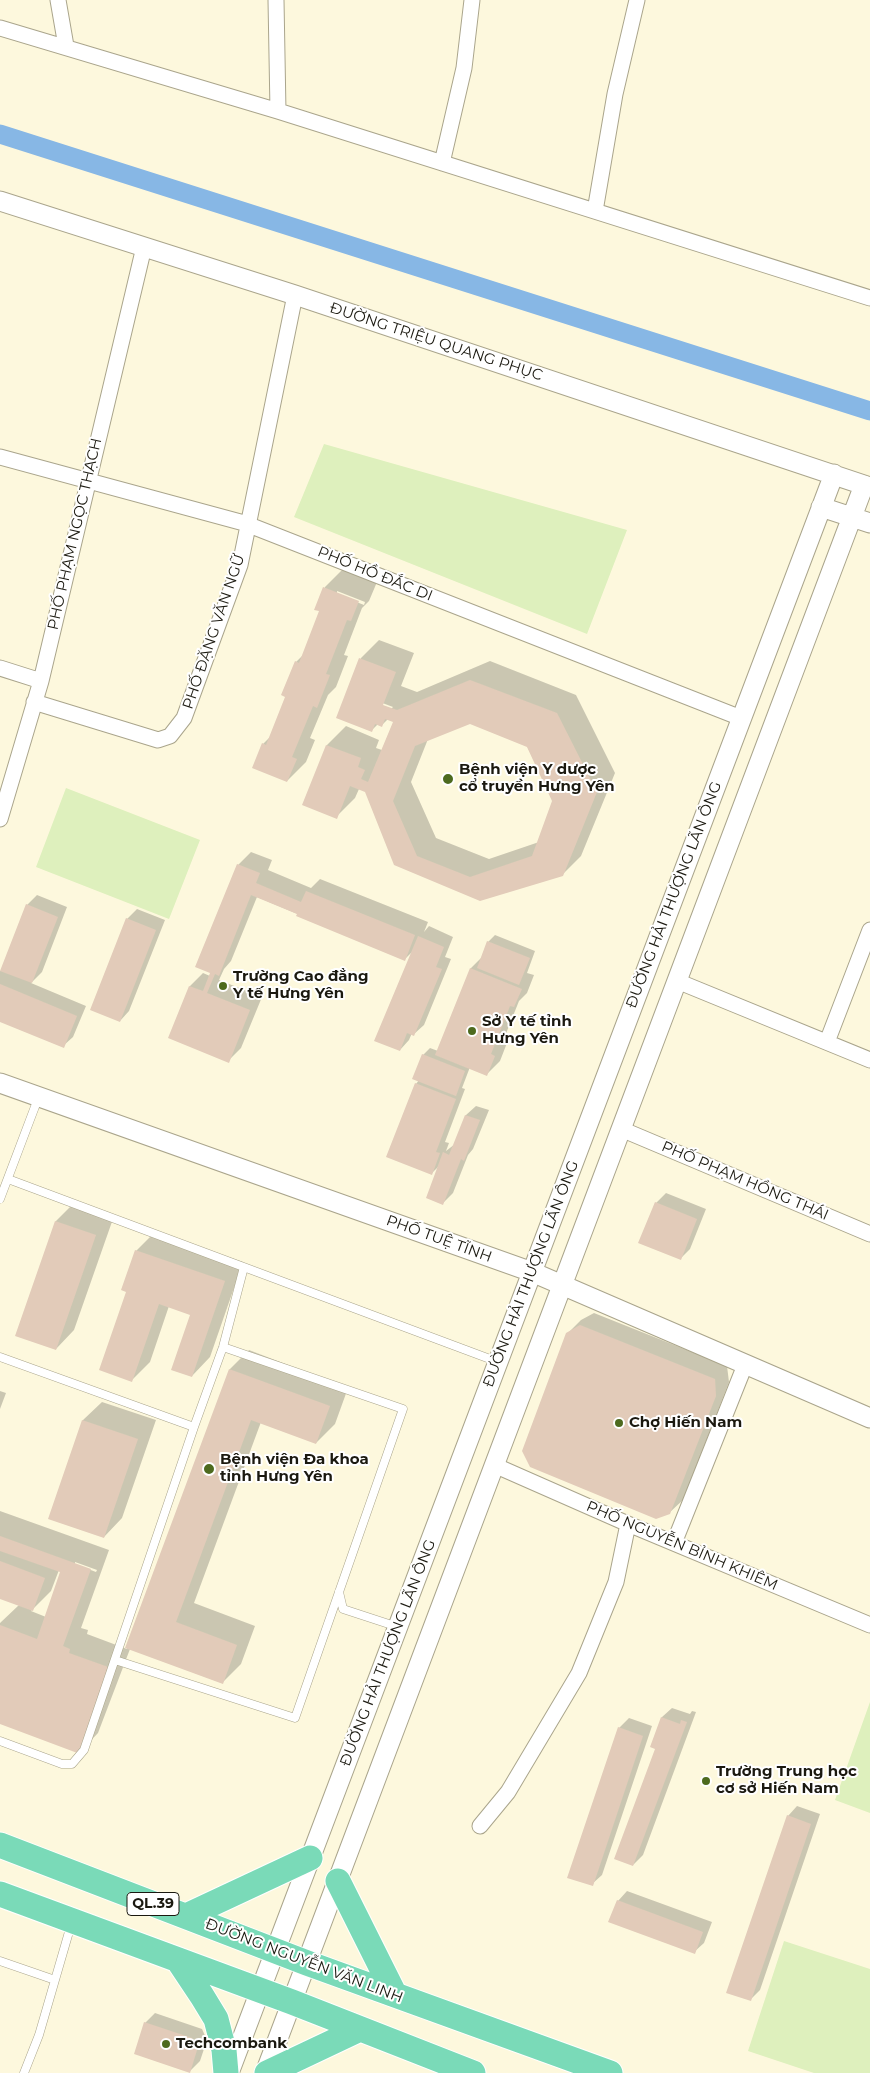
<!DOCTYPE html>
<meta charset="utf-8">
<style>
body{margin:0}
canvas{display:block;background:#fdf8dd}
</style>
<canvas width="870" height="2073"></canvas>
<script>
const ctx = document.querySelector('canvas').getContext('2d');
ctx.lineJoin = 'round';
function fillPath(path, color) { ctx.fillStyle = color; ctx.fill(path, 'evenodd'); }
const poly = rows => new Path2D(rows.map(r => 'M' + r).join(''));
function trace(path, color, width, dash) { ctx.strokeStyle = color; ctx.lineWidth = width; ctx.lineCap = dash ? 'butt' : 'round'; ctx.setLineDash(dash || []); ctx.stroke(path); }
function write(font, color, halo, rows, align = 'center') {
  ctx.font = font + ' Montserrat,sans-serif'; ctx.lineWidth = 4; ctx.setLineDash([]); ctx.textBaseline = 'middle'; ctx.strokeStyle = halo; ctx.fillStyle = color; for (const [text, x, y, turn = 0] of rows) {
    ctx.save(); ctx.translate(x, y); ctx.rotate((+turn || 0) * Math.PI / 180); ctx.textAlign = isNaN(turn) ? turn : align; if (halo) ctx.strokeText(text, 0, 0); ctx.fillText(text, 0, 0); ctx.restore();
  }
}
fillPath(poly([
 [324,444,627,530,587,634,294,517],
 [66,788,200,840,169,919,36,867],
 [870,1702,870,1813,835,1800],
 [784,1941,870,1969,870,2073,814,2073,748,2051]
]), '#def0bd');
fillPath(poly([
 [343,569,377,582,369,601,362,608,344,655,348,656,336,687,328,695,310,738,315,740,306,762,287,781,263,744,271,736,287,696,296,662,303,655,321,611,316,609,325,587],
 [337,591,365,602,364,605,337,594],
 [379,640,414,653,401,686,417,692,490,661,576,695,615,773,581,856,562,875,480,899,395,864,366,791,359,789,355,798,336,817,303,804,327,745,346,726,379,740,376,748,382,750,394,721,388,719,382,725,378,724,371,731,337,717,361,658],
 [377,701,393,707,391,709,377,703],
 [470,723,527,746,554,801,539,842,489,859,436,838,411,782,428,739],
 [251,852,272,860,268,870,311,888,320,879,428,922,424,932,429,926,453,937,445,957,451,959,424,1025,414,1034,412,1033,409,1040,400,1050,413,951,405,959,257,897,231,961,224,969,219,980,262,997,241,1048,228,1061,170,1037,190,986,203,973,210,976,238,865],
 [37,895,67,907,42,972,31,983,86,1006,73,1037,63,1046,0,1021,0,971,1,971,27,905],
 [137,909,165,920,129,1011,120,1021,127,919],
 [495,935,535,951,527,973,534,975,527,993,519,1001,503,1041,507,1043,500,1061,487,1074,470,1067,462,1088,465,1089,445,1142,449,1143,446,1151,455,1144,466,1115,476,1106,489,1110,473,1149,468,1155,453,1193,443,1203,440,1165,432,1173,416,1084,419,1080,423,1055,430,1048,438,1051,471,968,483,956,488,942],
 [666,1193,706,1209,690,1249,680,1259,656,1203],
 [75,1202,114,1216,74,1330,56,1349,16,1335,56,1221],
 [155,1232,243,1262,210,1357,192,1376,191,1314,169,1306,150,1362,132,1380,128,1292,136,1251],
 [594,1313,727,1366,729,1382,683,1500,669,1513,568,1333,581,1320],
 [249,1350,348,1388,335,1424,316,1443,261,1422,194,1603,255,1626,241,1664,222,1683,130,1649,98,1733,80,1752,0,1723,0,1623,19,1605,0,1598,0,1511,109,1550,81,1628,88,1630,87,1634,127,1649,230,1369],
 [75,1562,97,1570,96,1572,75,1564],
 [59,1570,62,1572,46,1617,31,1611,51,1591],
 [0,1391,6,1393,0,1409],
 [102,1402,156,1420,122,1518,104,1537,50,1518,83,1420],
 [672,1708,690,1714,692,1711,696,1712,643,1855,633,1865,657,1748,652,1746,662,1717],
 [629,1718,652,1726,602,1875,592,1884,619,1728],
 [797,1806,820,1814,760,1990,750,2000,788,1816],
 [627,1891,712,1922,704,1943,694,1952,618,1901],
 [155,2013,202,2029,207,2040,200,2061,190,2071,145,2023]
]), '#0003');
trace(poly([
 [0,134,870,411]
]), '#87b7e5', 19);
fillPath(poly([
 [323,587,359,601,351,621,347,620,326,674,330,675,317,708,313,706,292,757,297,759,287,782,252,768,262,743,266,745,285,697,281,695,295,661,299,663,319,611,314,610],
 [359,658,396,672,383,705,397,710,470,680,557,713,597,792,563,876,480,901,394,865,365,792,350,786,337,819,302,805,326,745,361,758,358,767,365,770,361,779,368,782,393,722,385,719,382,727,375,724,372,732,336,718],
 [470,724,527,747,552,801,532,856,470,877,417,856,393,801,415,746],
 [237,864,260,873,256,883,301,902,306,891,415,935,405,961,296,916,297,914,251,895,219,976,215,974,207,993,250,1010,229,1063,168,1038,189,986,203,991,210,973,195,967],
 [26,904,58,917,32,983,0,971],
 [126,918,156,930,120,1022,90,1010],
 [418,936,444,947,436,967,442,969,414,1036,407,1033,400,1051,374,1041],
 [487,941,530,958,519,985,477,968],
 [470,968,522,989,514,1007,510,1006,491,1054,495,1056,487,1076,435,1055],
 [0,984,77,1016,64,1048,0,1022],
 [422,1054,465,1071,456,1096,412,1079],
 [415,1083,456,1099,436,1152,440,1153,432,1175,386,1157],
 [465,1115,480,1120,464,1161,461,1159,443,1205,426,1198,443,1152,449,1155],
 [655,1202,697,1219,681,1260,638,1243],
 [55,1221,96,1235,56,1350,15,1336],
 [135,1250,225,1281,192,1377,171,1370,190,1315,159,1304,132,1382,99,1370,126,1292,121,1290],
 [580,1325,715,1379,716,1396,670,1514,656,1519,530,1467,522,1451,566,1333],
 [229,1369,330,1406,316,1444,251,1420,176,1622,237,1645,223,1684,125,1648],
 [82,1420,138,1439,104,1538,48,1519],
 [0,1536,91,1569,63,1646,70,1649,69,1653,111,1668,80,1754,0,1724,0,1625,37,1639,60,1572,0,1551],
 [0,1561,45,1578,33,1611,0,1599],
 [661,1717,680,1724,681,1720,687,1722,633,1866,614,1859,655,1749,650,1747],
 [618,1727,643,1736,593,1886,567,1878],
 [787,1815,811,1824,751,2001,726,1993],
 [617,1900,703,1932,695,1954,608,1922],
 [144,2022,192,2038,197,2050,190,2073,134,2054]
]), '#e2cbb9');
const service = poly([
 [8,1179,498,1362],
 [0,1199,39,1096],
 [0,1357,194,1427],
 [339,1592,343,1609,398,1627],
 [115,1660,295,1718,403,1409,223,1347],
 [0,1741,62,1764,72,1764,84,1750,194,1427,223,1347,244,1267],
 [0,1961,55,1980],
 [24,2073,39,2035,71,1925]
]);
const minor = poly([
 [58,0,66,46],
 [276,0,278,111],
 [0,28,278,111,870,298],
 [442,163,464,68,472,0],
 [595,211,615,94,637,0],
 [0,457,244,523,741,718],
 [0,668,41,681],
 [34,702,158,740,170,736,184,718,240,565,295,295],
 [0,819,41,681,144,247],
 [677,981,870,1060],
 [827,1042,870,930],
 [621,1129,870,1234],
 [494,1465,628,1524,870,1625],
 [674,1543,745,1365],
 [480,1826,508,1792,579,1673,616,1582,628,1524]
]);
const tertiary = poly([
 [0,201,295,295,870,487],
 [821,507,870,523],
 [0,1083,532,1272,870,1418],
 [229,2073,834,474],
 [265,2073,864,485]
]);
const trunk = poly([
 [0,1845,307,1963,610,2073],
 [338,1881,395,1995],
 [0,1894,292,2002,473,2073],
 [186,1916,310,1858],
 [178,1960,202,1996,216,2019,224,2050,226,2073],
 [267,2073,360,2029]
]);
trace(service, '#aaa58c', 9);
trace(minor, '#aaa58c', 17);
trace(tertiary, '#aaa58c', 21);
trace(trunk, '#fff', 27);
trace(service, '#fff', 8);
trace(minor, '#fff', 15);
trace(tertiary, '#fff', 19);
trace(trunk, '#7adab8', 25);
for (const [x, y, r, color] of [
 [448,779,6,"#4d6a1e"],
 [223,986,5,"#4d6a1e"],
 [472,1031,5,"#4d6a1e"],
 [619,1423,5,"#4d6a1e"],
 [209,1469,6,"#4d6a1e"],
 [706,1781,5,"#4d6a1e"],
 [166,2044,5,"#4d6a1e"]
]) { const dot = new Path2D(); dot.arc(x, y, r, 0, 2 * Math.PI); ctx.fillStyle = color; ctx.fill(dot); trace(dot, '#fff', 2); }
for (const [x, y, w] of [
 [153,1904,52]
]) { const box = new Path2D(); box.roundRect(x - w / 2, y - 11.5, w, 23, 4); ctx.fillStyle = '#fff'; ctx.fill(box); trace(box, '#1b1910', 1); }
write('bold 14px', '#1b1910', null, [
 ["QL.39",153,1904]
]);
write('15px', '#1b1910', '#fff', [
 ["ĐƯỜNG TRIỆU QUANG PHỤC",436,342,18],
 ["PHỐ PHẠM NGỌC THẠCH",75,534,-77],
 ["PHỐ HỒ ĐẮC DI",375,574,22],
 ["PHỐ ĐẶNG VĂN NGỮ",214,632,-71],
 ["ĐƯỜNG HẢI THƯỢNG LÃN ÔNG",674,895,-69],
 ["PHỐ PHẠM HỒNG THÁI",745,1181,23],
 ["PHỐ TUỆ TĨNH",439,1239,20],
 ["ĐƯỜNG HẢI THƯỢNG LÃN ÔNG",531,1274,-69],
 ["PHỐ NGUYỄN BỈNH KHIÊM",682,1546,23],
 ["ĐƯỜNG HẢI THƯỢNG LÃN ÔNG",388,1653,-69],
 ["ĐƯỜNG NGUYỄN VĂN LINH",304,1961,21]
]);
write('bold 15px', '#1b1910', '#fff', [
 ["Bệnh viện Y dược",459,770],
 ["cổ truyền Hưng Yên",459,787],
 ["Trường Cao đẳng",233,977],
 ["Y tế Hưng Yên",233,994],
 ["Sở Y tế tỉnh",482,1022],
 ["Hưng Yên",482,1039],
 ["Chợ Hiến Nam",629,1423],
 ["Bệnh viện Đa khoa",220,1460],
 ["tỉnh Hưng Yên",220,1477],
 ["Trường Trung học",716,1772],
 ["cơ sở Hiến Nam",716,1789],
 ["Techcombank",176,2044]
], 'left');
</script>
